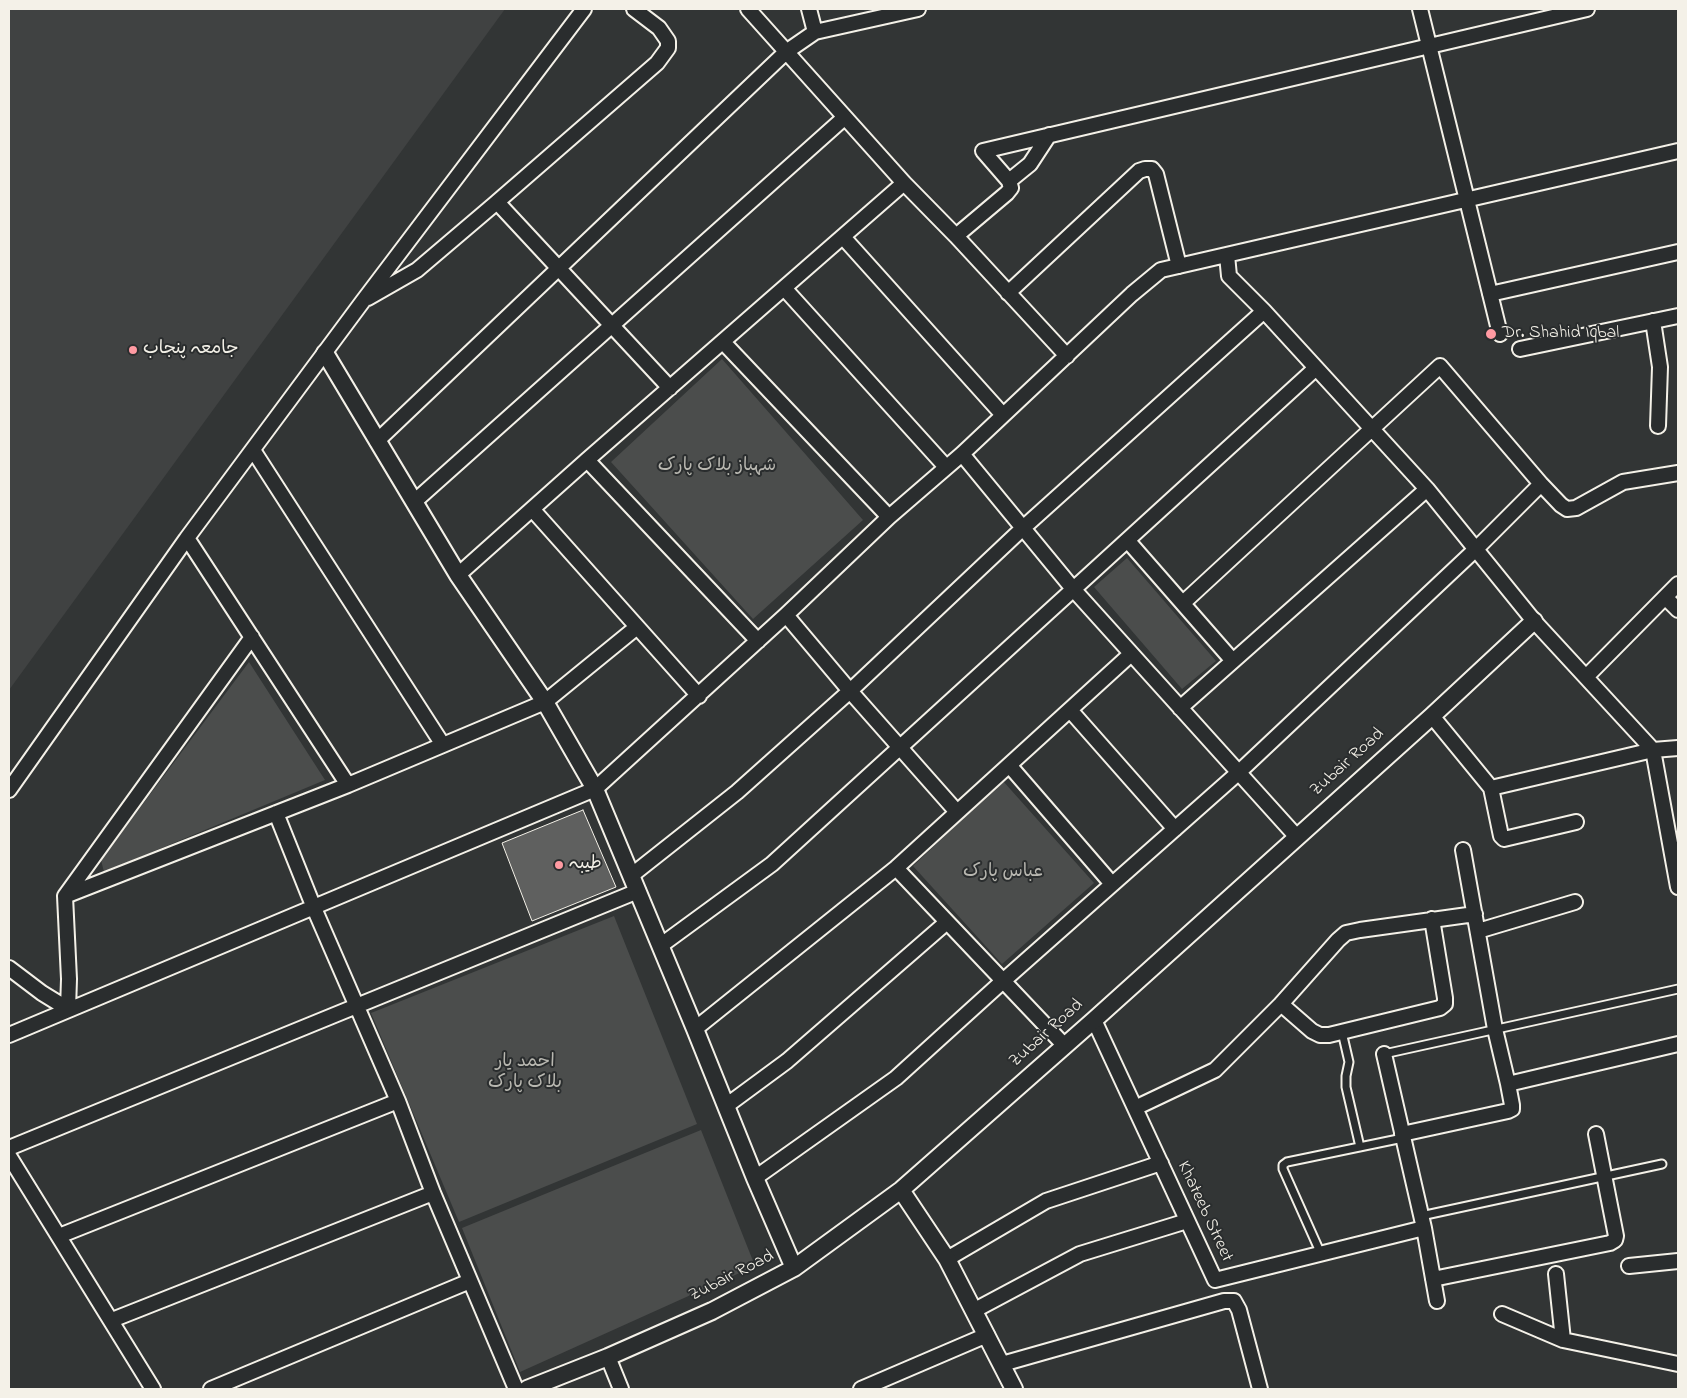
<!DOCTYPE html>
<meta charset="utf-8">
<style>
body{margin:0}
#map{position:relative;width:1687px;height:1398px;overflow:hidden;background:#323535;font-family:"Indie Flower",sans-serif}
canvas{display:block}
.frame{position:absolute;inset:0;border:10px solid #f4f1e8;pointer-events:none}
</style>
<div id="map">
<canvas width="1687" height="1398"></canvas>
<div class="frame"></div>
</div>
<script>
const ctx = document.querySelector('canvas').getContext('2d');
ctx.lineJoin = 'round';
function fillPath(path, color) { ctx.fillStyle = color; ctx.fill(path, 'evenodd'); }
const poly = rows => new Path2D(rows.map(r => 'M' + r).join(''));
function trace(path, color, width, dash) { ctx.strokeStyle = color; ctx.lineWidth = width; ctx.lineCap = dash ? 'butt' : 'round'; ctx.setLineDash(dash || []); ctx.stroke(path); }
function write(font, color, halo, rows, align = 'center') {
  ctx.font = font + ' "Indie Flower","Playpen Sans Arabic",sans-serif'; ctx.lineWidth = 4; ctx.setLineDash([]); ctx.textBaseline = 'middle'; ctx.strokeStyle = halo; ctx.fillStyle = color; for (const [text, x, y, turn = 0] of rows) {
    ctx.save(); ctx.translate(x, y); ctx.rotate((+turn || 0) * Math.PI / 180); ctx.textAlign = isNaN(turn) ? turn : align; if (halo) ctx.strokeText(text, 0, 0); ctx.fillText(text, 0, 0); ctx.restore();
  }
}
fillPath(poly([
 [9,9,505,9,9,690]
]), '#404242');
fillPath(poly([
 [722,359,863,520,753,619,611,462],
 [1127,558,1216,661,1182,689,1094,587],
 [249,662,325,780,104,872,101,860],
 [1003,781,1094,883,1002,964,913,866],
 [614,916,697,1124,459,1222,371,1013],
 [701,1130,755,1266,520,1372,462,1228]
]), '#4b4d4c');
const building = poly([
 [583,810,616,887,532,921,502,843,583,810]
]);
fillPath(building, '#5f605f');
trace(building, '#f4f1e8', 1);
const service = poly([
 [1342,1032,1349,1062,1346,1076,1346,1087,1360,1147],
 [1384,1054,1678,989],
 [1421,1216,1662,1164],
 [1321,1254,1283,1169,1283,1165,1287,1162,1403,1138]
]);
const minor = poly([
 [634,9,659,28,668,41,668,48,657,63,497,202,670,388],
 [748,9,904,183,956,236,1067,356],
 [809,9,815,32],
 [1420,9,1500,334],
 [1009,181,1030,164,1049,135],
 [956,236,1007,193,1011,188,1009,181,983,151,1587,9],
 [843,237,1003,415],
 [1227,255,1229,276,1264,311,1427,489,1534,621,1653,750,1678,887],
 [784,288,946,467],
 [1008,293,1139,171,1145,169,1152,169,1156,174,1179,266],
 [1490,294,1678,252],
 [368,298,417,270,497,202],
 [1653,321,1660,367,1658,426],
 [723,342,889,517],
 [1520,349,1678,316],
 [377,441,786,52,815,32,918,9],
 [253,450,443,745],
 [962,454,1074,590,1296,836],
 [587,460,758,641],
 [414,502,844,118],
 [532,509,699,696],
 [187,538,348,785],
 [1128,541,1233,661],
 [458,575,587,460,904,183],
 [1665,597,1678,610],
 [1183,603,1440,366,1541,484,1561,505,1567,509,1576,508,1623,482,1678,473],
 [786,615,850,691,957,812],
 [1586,677,1678,584],
 [1180,708,1427,489],
 [1070,710,1175,829],
 [1432,716,1491,788,1501,836,1504,839,1576,822],
 [1009,765,1112,884],
 [1491,788,1653,750,1678,748],
 [9,790,187,538,363,301,584,9],
 [276,813,314,908,398,1101,433,1193,516,1389],
 [1463,850,1495,1029,1508,1084],
 [896,868,1065,1046],
 [632,875,737,792,850,691,1023,528,1264,311],
 [65,896,348,785,545,702,637,627],
 [1478,931,1575,902],
 [660,946,772,864,1316,368],
 [9,968,42,993,68,1009,69,979,65,896,252,637],
 [1281,1004,1312,1031,1320,1035,1329,1035,1440,1008,1445,1004,1445,998,1432,919],
 [1094,1020,1215,1280,1424,1228],
 [695,1029,896,868,1131,654],
 [9,1035,595,789,786,615,889,517,962,454,1132,294,1161,270,1678,151],
 [1384,1054,1424,1228,1437,1301],
 [726,1106,787,1061,947,922],
 [1135,1108,1215,1070,1281,1004,1338,940,1346,933,1360,930,1475,914],
 [1402,1134,1508,1111,1512,1109,1512,1105,1508,1084,1678,1044],
 [9,1148,638,891],
 [9,1156,153,1389],
 [755,1178,896,1078,1003,981,1238,773,1476,549,1541,484],
 [59,1236,398,1101],
 [947,1259,1046,1201,1161,1163],
 [1629,1266,1678,1261],
 [1556,1274,1563,1340],
 [1433,1279,1610,1243,1615,1240,1616,1236,1596,1134],
 [975,1310,1080,1254,1187,1221],
 [1502,1314,1563,1340,1678,1364],
 [112,1320,433,1193],
 [608,1357,621,1389],
 [1002,1364,1224,1301,1234,1301,1239,1310,1260,1389],
 [211,1389,470,1281],
 [861,1389,987,1335]
]);
const tertiary = poly([
 [325,353,458,575,545,702,595,789,695,1029,755,1178,794,1268],
 [901,1190,947,1259,1014,1389],
 [527,1389,608,1357,712,1311,794,1268,901,1190,1094,1020,1432,716,1534,621]
]);
trace(service, '#f4f1e8', 11);
trace(minor, '#f4f1e8', 18);
trace(tertiary, '#f4f1e8', 20);
trace(service, '#2a2d2e', 7);
trace(minor, '#2a2d2e', 14);
trace(tertiary, '#2a2d2e', 16);
for (const [x, y, r, color] of [
 [1491,334,6,"#ff9aa2"],
 [133,350,5,"#ff9aa2"],
 [559,865,5,"#ff9aa2"]
]) { const dot = new Path2D(); dot.arc(x, y, r, 0, 2 * Math.PI); ctx.fillStyle = color; ctx.fill(dot); trace(dot, '#2a2d2e', 2); }
write('18px', '#f4f1e8', '#2a2d2e', [
 ["Dr. Shahid Iqbal",1502,334],
 ["جامعہ پنجاب",143,350],
 ["طیبہ",569,865]
], 'left');
write('18px', '#b9b8b1', '#2a2d2e', [
 ["شہباز بلاک پارک",717,467],
 ["عباس پارک",1003,873],
 ["احمد یار",525,1063],
 ["بلاک پارک",525,1084]
]);
write('18px', '#f4f1e8', '#2a2d2e', [
 ["Zubair Road",1348,763,-42],
 ["Zubair Road",1047,1034,-42],
 ["Khateeb Street",1204,1212,65],
 ["Zubair Road",732,1277,-27]
]);
</script>
